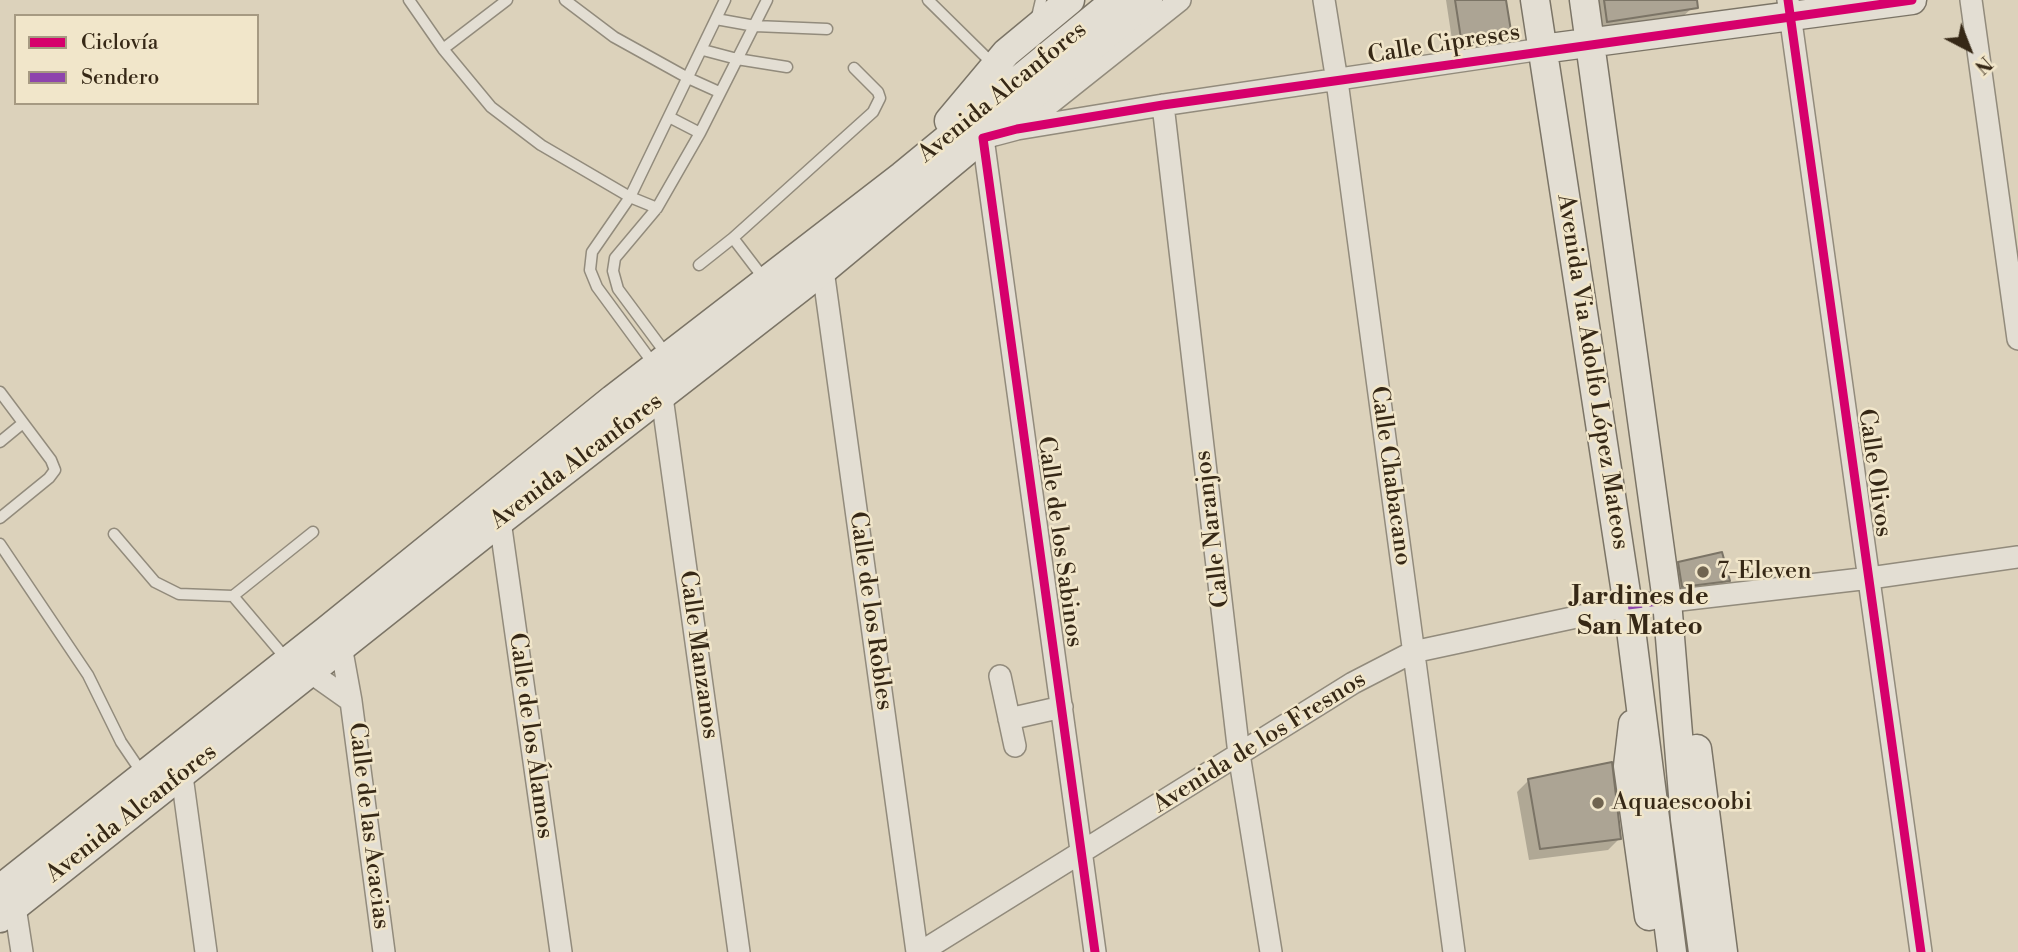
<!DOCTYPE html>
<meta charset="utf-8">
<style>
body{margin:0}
#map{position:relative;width:2018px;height:952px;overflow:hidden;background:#dcd2bb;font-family:"Libre Bodoni",serif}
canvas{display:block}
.legend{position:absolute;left:14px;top:14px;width:245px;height:91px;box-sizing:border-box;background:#f1e6ca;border:2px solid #a69a82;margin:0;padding:9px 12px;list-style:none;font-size:21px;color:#362816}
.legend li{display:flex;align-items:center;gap:14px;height:35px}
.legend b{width:35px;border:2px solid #a69a82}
.north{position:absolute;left:1934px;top:14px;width:70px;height:70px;-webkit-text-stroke:5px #f1e6ca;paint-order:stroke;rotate:138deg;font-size:19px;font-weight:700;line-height:28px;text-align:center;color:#362816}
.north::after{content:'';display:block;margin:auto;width:24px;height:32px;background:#362816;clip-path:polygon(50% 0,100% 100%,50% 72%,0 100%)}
</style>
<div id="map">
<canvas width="2018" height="952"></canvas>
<ul class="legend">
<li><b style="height:9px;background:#d6006c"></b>Ciclovía</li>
<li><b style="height:9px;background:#8e44ad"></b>Sendero</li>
</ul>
<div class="north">N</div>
</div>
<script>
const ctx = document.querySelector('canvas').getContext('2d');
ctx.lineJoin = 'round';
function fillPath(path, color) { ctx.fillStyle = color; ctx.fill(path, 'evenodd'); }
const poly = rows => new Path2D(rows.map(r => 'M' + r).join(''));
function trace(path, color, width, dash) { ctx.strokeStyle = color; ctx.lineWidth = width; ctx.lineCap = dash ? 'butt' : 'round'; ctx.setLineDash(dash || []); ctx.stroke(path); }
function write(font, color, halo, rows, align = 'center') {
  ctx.font = font + ' "Libre Bodoni",serif'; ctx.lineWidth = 5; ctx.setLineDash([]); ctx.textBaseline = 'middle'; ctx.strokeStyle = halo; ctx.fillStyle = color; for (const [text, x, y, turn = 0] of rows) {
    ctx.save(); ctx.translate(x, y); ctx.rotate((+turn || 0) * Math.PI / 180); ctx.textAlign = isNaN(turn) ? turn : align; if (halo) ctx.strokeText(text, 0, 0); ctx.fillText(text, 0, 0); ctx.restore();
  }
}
fillPath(poly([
 [1446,0,1504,0,1510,36,1502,44,1454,53],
 [1591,0,1691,0,1692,8,1680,19,1596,32],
 [1679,563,1728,580,1720,589,1674,594,1671,572],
 [1529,780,1620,838,1608,850,1529,860,1517,792]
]), '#0003');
const building = poly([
 [1455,0,1506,0,1512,37,1462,45,1455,0],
 [1604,0,1697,0,1698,8,1607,22,1604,0],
 [1722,552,1730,581,1682,587,1678,562,1722,552],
 [1612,762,1621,839,1540,849,1528,779,1612,762]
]);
fillPath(building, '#aca494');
trace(building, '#7b7466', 2);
const lane = poly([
 [409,0,443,49,491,107,541,145,630,197,657,208],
 [565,0,614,37,688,78,719,92],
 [928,0,995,66],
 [716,19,755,26,827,29],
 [1036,21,1041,0],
 [443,49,507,0],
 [703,50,737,59,787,67],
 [669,117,700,133],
 [699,265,733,238],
 [765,280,733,238,873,112,880,98,878,92,854,68],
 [667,355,618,289,613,271,615,258,657,208,700,133,767,0],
 [655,366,597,287,590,270,592,252,630,197,725,0],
 [0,392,51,460,55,470,49,478,0,518],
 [0,442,23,423],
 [114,534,155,582,179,594,233,596,313,532],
 [0,544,88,675,121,742,142,773],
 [233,596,288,661]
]);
const street = poly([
 [1324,0,1337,81,1454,952],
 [1788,0,1921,952],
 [1971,0,2018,339],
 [1163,105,1239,754,1271,952],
 [1019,128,1180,0],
 [823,270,917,952],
 [664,386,662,397,739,952],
 [500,521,561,952],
 [341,646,351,701,384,952],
 [301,661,310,672,351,701],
 [1000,676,1015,746],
 [1009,719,1062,707],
 [182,776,206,952],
 [9,897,15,907,22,952],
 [921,952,1353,683,1413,652,1628,606,1870,578,2018,557],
 [1095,952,983,138,1017,129,1163,105,1542,49]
]);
const secondary = poly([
 [1535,0,1628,606,1672,952],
 [1584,0,1667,601,1685,819,1703,952],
 [1542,49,1912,0],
 [949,121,1006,53,1070,0],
 [1633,724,1628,766,1649,916],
 [1697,749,1723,952],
 [0,889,326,631,613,399,902,176,1116,0],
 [0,918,500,521,823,270,1148,0]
]);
trace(lane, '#928b7c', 13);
trace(street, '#928b7c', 24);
trace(secondary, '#7b7466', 31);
trace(lane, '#e3ded3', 10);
trace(street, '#e3ded3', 21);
trace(secondary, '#e3ded3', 28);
trace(poly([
 [1628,606,1667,601]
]), '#8e44ad', 7, [14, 7]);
trace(poly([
 [1788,0,1921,952],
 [1095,952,983,138,1017,129,1163,105,1912,0]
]), '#d6006c', 9);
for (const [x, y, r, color] of [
 [1703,572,7,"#706450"],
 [1598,803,7,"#706450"]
]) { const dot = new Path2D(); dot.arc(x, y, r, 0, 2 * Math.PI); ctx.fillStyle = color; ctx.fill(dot); trace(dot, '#f1e6ca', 2.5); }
write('24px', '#362816', '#f1e6ca', [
 ["Calle Cipreses",1444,45,-9],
 ["Avenida Alcanfores",1003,93,-39],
 ["Avenida Via Adolfo López Mateos",1592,372,81],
 ["Avenida Alcanfores",577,462,-37],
 ["Calle Olivos",1874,473,82],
 ["Calle Chabacano",1390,476,82],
 ["Calle Naranjos",1213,529,-97],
 ["Calle de los Sabinos",1059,542,82],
 ["Calle de los Robles",870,611,82],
 ["Calle Manzanos",698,655,82],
 ["Calle de los Álamos",530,736,82],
 ["Avenida de los Fresnos",1260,743,-32],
 ["Avenida Alcanfores",132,814,-38],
 ["Calle de las Acacias",368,826,83]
]);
write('24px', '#362816', '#f1e6ca', [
 ["7-Eleven",1717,572],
 ["Aquaescoobi",1612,803]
], 'left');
write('bold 26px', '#362816', '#f1e6ca', [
 ["Jardines de",1640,598],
 ["San Mateo",1640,628]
]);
</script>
